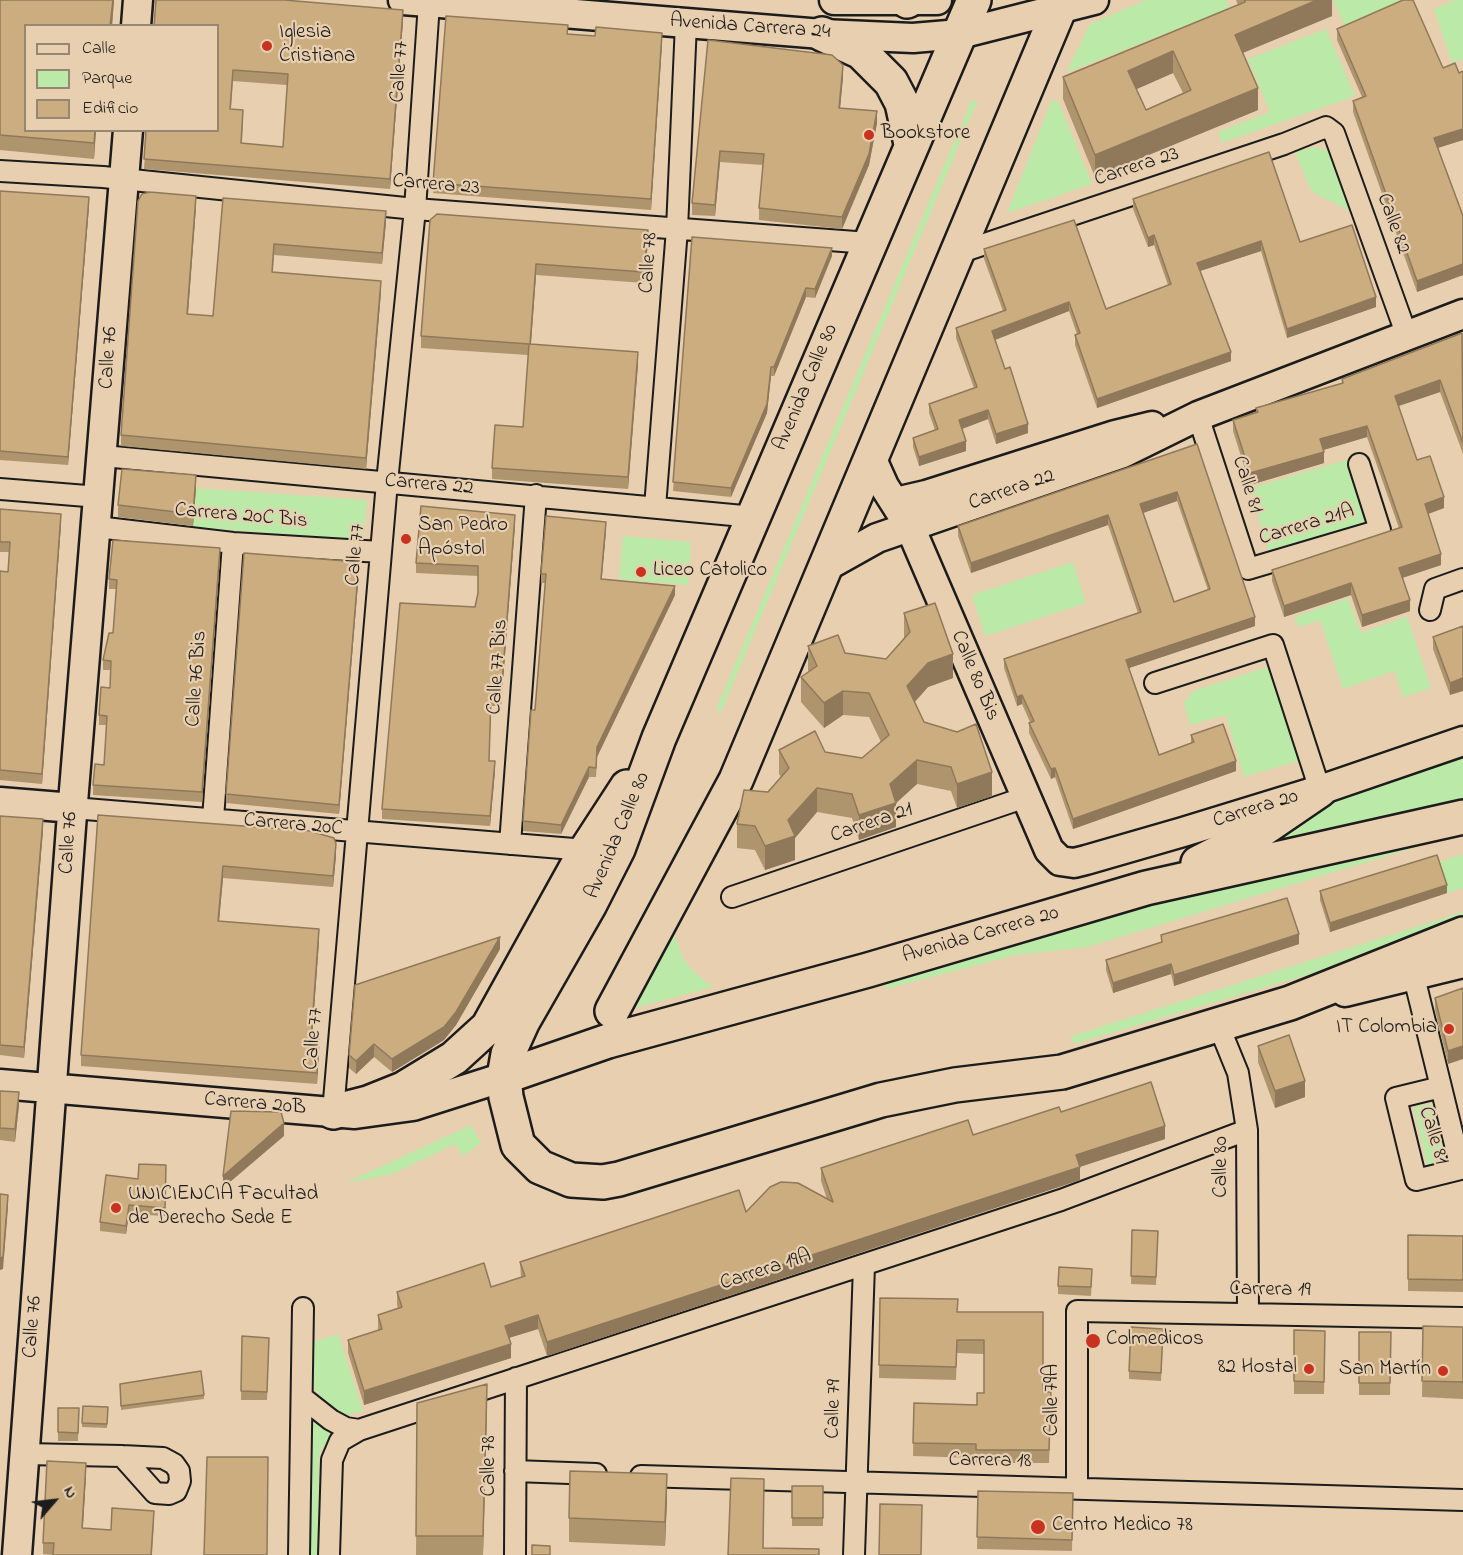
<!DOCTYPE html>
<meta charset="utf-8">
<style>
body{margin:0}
#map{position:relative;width:1463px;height:1555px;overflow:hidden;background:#e8cfb0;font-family:"Indie Flower",sans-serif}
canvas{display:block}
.legend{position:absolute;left:24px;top:24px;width:195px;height:108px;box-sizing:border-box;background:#e8cfb0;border:2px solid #968775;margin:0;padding:8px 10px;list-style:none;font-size:18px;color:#1c1c1c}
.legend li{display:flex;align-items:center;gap:12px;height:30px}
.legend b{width:30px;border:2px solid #968775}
.north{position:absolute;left:24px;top:1471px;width:60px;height:60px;-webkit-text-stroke:4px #e8cfb0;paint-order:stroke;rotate:62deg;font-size:16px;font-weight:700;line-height:24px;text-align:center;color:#1c1c1c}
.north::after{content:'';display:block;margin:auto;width:21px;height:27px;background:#1c1c1c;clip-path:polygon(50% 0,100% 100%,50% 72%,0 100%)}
</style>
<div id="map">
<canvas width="1463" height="1555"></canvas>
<ul class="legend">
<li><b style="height:8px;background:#e8cfb0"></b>Calle</li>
<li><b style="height:16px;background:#bbe9a8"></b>Parque</li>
<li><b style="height:16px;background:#ccad80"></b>Edificio</li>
</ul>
<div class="north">N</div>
</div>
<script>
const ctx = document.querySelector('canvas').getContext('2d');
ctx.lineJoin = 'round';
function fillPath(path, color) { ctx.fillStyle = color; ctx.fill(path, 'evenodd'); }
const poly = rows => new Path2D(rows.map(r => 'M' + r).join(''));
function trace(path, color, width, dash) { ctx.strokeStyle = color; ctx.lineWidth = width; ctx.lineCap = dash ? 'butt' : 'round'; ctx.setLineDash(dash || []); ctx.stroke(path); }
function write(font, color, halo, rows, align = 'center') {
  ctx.font = font + ' "Indie Flower",sans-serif'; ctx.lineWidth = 4.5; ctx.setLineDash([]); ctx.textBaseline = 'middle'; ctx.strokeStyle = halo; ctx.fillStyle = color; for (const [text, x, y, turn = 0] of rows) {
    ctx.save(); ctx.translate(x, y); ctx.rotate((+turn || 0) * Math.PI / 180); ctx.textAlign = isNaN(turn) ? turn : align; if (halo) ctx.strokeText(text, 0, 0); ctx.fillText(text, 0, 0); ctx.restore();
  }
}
fillPath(poly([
 [1146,0,1226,0,1230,8,1066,73,1090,24],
 [1333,0,1407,0,1345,26],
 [1455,0,1463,0,1463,59,1452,63,1434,9],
 [1326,29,1355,96,1222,143,1218,132,1270,112,1248,59],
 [972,99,977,102,721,712,716,710],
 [1052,100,1058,101,1092,184,1007,213],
 [1315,147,1327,150,1335,159,1354,213,1312,192,1295,152],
 [1349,459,1368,523,1269,553,1250,488],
 [196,488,367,500,363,541,193,527],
 [623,536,691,542,688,585,619,579],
 [1073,562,1086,603,985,636,972,595],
 [1348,598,1361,633,1407,616,1431,688,1403,697,1394,671,1343,689,1320,620,1299,627,1294,617],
 [1274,665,1301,760,1244,777,1226,715,1190,725,1184,703,1193,691],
 [1463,752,1463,803,1239,854,1315,805],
 [1463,833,1087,947,1016,955,886,989,884,980,1113,914,1219,888],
 [1463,854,1463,888,1447,893,1437,863],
 [1463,912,1463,920,1384,952,1074,1044,1071,1036],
 [673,916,675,937,683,958,692,970,713,987,626,1010],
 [1438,1102,1451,1159,1427,1165,1414,1107],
 [471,1125,481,1143,463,1156,455,1144,393,1174,345,1183],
 [338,1334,363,1411,346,1415,325,1402,313,1387,310,1343],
 [309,1415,338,1434,323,1446,319,1457,318,1555,307,1555]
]), '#bbe9a8');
const street = poly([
 [0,171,103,177,415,209,869,243],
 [958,253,1284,144,1326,127,1334,133,1407,336],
 [1198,416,1248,569,1380,530,1359,464],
 [103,456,754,517],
 [0,489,99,497],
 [655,507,677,229,686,23],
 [97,527,233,543,381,552],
 [1430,610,1435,589,1463,579],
 [1155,683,1273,645,1320,790],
 [73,808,586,850],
 [213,819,233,543],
 [510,844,536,495],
 [732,897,1026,797],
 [1414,977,1441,1087,1461,1169,1416,1180,1396,1098,1441,1087],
 [1218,1024,1238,1073,1247,1130,1248,1314],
 [333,1112,387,482,415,209,429,3],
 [303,1398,331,1420,346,1428,359,1430,1061,1200,1247,1130],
 [25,1454,122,1456,163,1458,174,1464,179,1471,180,1481,176,1491,169,1494,155,1493,122,1456],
 [515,1471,596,1474],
 [641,1476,1463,1500],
 [1077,1488,1077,1311,1463,1318],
 [299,1555,303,1308],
 [329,1555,332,1460,340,1441,359,1430],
 [515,1555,516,1378],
 [854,1555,864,1265]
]);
const secondary = poly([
 [403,0,822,34,913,38,960,34,1094,0],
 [834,0,937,0],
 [136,26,138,0],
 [871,457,884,486,910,527,1049,850,1060,861,1074,863,1086,860,1183,832,1320,790,1463,741],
 [896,502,926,495,1115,435,1152,426],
 [827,566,877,538,1123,453,1198,416,1463,314],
 [0,802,73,808],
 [1345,992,1463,963],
 [0,1084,355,1114,413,1106,504,1077],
 [17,1555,71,827,128,130]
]);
const highway = poly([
 [974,0,659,738,618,849,590,904,523,1021,508,1054,504,1077,506,1097,518,1145,540,1167,571,1180,603,1182,619,1179,881,1100,955,1085,1062,1072,1290,1003,1463,934],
 [907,1,909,0],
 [822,34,861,52,891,82,902,103,911,144],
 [1198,863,1257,833,1320,790],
 [612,1011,736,780,1063,0],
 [504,1077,608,1041,868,970,1146,888,1463,817],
 [333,1112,368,1103,403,1089,454,1058,488,1027,586,850,627,787]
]);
trace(street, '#1c1c1c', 24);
trace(secondary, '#1c1c1c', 33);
trace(highway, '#1c1c1c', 38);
trace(street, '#e8cfb0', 20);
trace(secondary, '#e8cfb0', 28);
trace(highway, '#e8cfb0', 33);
fillPath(poly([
 [0,0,114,0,112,26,26,26,26,130,96,130,94,159,0,150],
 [156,0,403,21,390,189,144,169],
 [233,81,287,85,283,147,242,143,243,120,231,109],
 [1236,0,1332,0,1332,16,1243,53,1258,110,1095,177,1063,99,1063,77,1238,5],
 [1173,73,1183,93,1146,110,1136,89],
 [1337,29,1463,140,1438,148,1463,216,1463,275,1417,292,1353,112,1353,101,1362,97,1337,40],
 [568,34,662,43,651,210,433,193,433,183],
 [708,40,843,77,840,108,877,123,869,165,842,229,759,220,759,208,763,165,720,162,715,216,692,215,692,203],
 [0,191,89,206,68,465,0,460],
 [223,198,386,222,382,264,274,255,273,272,381,292,366,469,121,446,121,435,196,207,188,315,213,316],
 [1133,199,1300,242,1376,307,1287,338,1261,251,1200,271,1231,361,1097,408,1075,345,1075,335,1077,334,1069,311,995,340,1028,433,996,444,988,419,962,429,966,451,919,466,913,447,913,438,935,430,929,413,929,404,974,388,956,338,956,328,1003,311,984,259,984,249,1106,309,1168,285,1154,245,1148,247,1133,209],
 [430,220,648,242,644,283,536,275,531,344,638,364,628,489,492,479,492,468,523,427,528,355,421,348,421,336],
 [692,237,832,256,815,298,806,297,774,376,771,376,767,413,731,497,673,491],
 [1463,335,1463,454,1440,392,1399,406,1417,460,1444,508,1428,514,1441,565,1402,578,1410,611,1362,627,1351,595,1284,617,1272,581,1272,570,1399,528,1367,437,1323,450,1324,463,1250,485,1233,431,1233,420,1256,413,1256,408,1342,383,1342,379],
 [1197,444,1255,626,1129,668,1159,755,1191,743,1191,735,1236,771,1073,829,1055,777,1051,779,1029,733,1029,723,1030,722,1022,704,1017,706,1004,668,1004,659,1138,613,1108,525,971,573,958,536,958,526],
 [1177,501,1208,590,1174,602,1143,513],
 [196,488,193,526,118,517,118,505],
 [0,509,61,524,42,784,0,780,0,571,8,572,10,552,0,552],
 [515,525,501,706,491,706,489,761,495,771,490,826,382,819,382,809,475,607,478,594,478,576,416,573,416,563],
 [606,531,601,579,675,595,597,757,596,777,589,777,561,834,523,831,523,821,535,710,545,583,541,583,541,574],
 [220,558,202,802,93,795,93,785,104,765,107,725,99,725,99,715,110,688,111,670,103,670,103,660,113,633,116,589,109,589,109,579],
 [359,571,339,814,226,803,226,794],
 [904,613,953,678,928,687,915,702,924,722,992,796,957,808,951,791,917,784,896,803,896,827,859,840,852,818,817,812,795,838,795,860,765,870,755,850,737,848,737,824,781,777,779,774,779,750,825,752,862,758,881,742,869,717,843,715,824,728,801,702,801,677,809,672,808,670,808,646,845,653,886,659,904,638],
 [1463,626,1450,695,1433,649,1433,637],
 [98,815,336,856,333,887,223,878,219,921,319,941,312,1039,319,1051,317,1084,81,1066,81,1055],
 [0,816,43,830,24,1058,0,1055],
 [1320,891,1447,893,1330,932,1320,900],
 [1161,935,1299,944,1174,986,1171,974,1113,993,1106,970,1106,960,1161,942],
 [500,949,456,1025,444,1040,392,1072,374,1057,356,1074,349,1068,349,1055],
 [1463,988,1448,1064,1435,1010,1435,998],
 [1258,1046,1305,1097,1275,1108,1258,1062],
 [0,1091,19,1105,15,1142,0,1140],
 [1061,1112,1165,1139,1080,1167,1080,1180,547,1356,538,1329,509,1338,511,1358,364,1405,348,1353,348,1340,378,1330,378,1315,398,1309,397,1305,397,1292,491,1287,521,1278,520,1262,746,1212,827,1199,821,1181,821,1168,973,1135],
 [166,1165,165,1216,129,1214,126,1234,100,1231,100,1222],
 [1132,1230,1158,1231,1156,1285,1131,1284],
 [1463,1236,1463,1292,1408,1291,1408,1279],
 [1092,1277,1091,1296,1058,1294,1058,1286],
 [880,1298,958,1312,1043,1392,1051,1405,1049,1463,976,1463,976,1458,913,1456,914,1403,977,1405,984,1393,984,1354,957,1353,956,1380,879,1378],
 [1423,1326,1463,1327,1463,1399,1422,1397],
 [1294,1330,1325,1331,1324,1394,1294,1394],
 [1359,1332,1391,1332,1390,1395,1359,1395],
 [242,1336,269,1338,267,1400,241,1400],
 [1163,1338,1161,1381,1129,1379,1129,1371],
 [120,1384,204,1395,204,1399,121,1410],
 [417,1403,487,1408,483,1555,416,1555],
 [83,1406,108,1407,107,1428,82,1427],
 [58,1408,79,1408,78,1441,58,1441],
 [86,1475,83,1528,111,1530,154,1522,152,1555,53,1555,43,1554,43,1543],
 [792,1486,823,1486,823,1526,792,1526],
 [978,1491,1073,1493,1072,1551,977,1549],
 [667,1499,665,1546,569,1542,569,1518]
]), '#af956e');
fillPath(poly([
 [113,0,114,0,112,26,110,26],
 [1317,0,1332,0,1332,16,1235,56,1235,35],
 [403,10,403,21,390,189,390,179],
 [662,33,662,43,651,210,651,199],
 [1173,51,1173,73,1128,93,1128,71],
 [843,65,843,77,839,120,839,108],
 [1258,88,1258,110,1095,177,1095,155],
 [877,111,877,123,869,165,842,229,842,217],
 [1463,129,1463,140,1434,149,1434,138],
 [95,130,96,130,94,159,94,143],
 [720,151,720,162,715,216,715,205],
 [196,196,196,207,187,325,187,314],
 [89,197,89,206,68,465,68,457],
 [386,211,386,222,382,264,382,253],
 [648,230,648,242,644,283,644,272],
 [1154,235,1154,245,1148,247,1148,238],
 [1261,241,1261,251,1197,272,1197,263],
 [832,248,832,256,815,298,815,289],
 [536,264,536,275,530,356,530,344],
 [1463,264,1463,275,1417,292,1417,281],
 [381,281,381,292,366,469,366,458],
 [806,288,806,297,774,376,774,367],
 [1376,297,1376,307,1287,338,1287,329],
 [1069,302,1069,311,992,341,992,331],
 [638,352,638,364,628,489,628,477],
 [1231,352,1231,361,1097,408,1097,399],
 [771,367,771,376,767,413,731,497,731,488],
 [1440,380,1440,392,1395,407,1395,396],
 [988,410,988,419,959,430,959,420],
 [1028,424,1028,433,996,444,996,434],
 [1367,426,1367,437,1320,451,1320,439],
 [966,441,966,451,919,466,919,457],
 [1324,452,1324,463,1250,485,1250,473],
 [196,475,196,488,193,526,193,514],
 [1177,492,1177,501,1140,514,1140,504],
 [1444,497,1444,508,1425,515,1425,504],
 [61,514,61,524,42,784,42,774],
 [515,515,515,525,501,706,501,696],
 [1108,515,1108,525,971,573,971,563],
 [606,522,606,531,601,588,601,579],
 [220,548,220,558,202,802,202,792],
 [1441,554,1441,565,1399,579,1399,568],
 [359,562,359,571,339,814,339,805],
 [1351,583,1351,595,1284,617,1284,606],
 [675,586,675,595,597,757,596,777,597,747],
 [1410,600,1410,611,1362,627,1362,615],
 [1255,617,1255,626,1126,669,1126,660],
 [953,654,953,678,928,687,907,710,907,686,928,663],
 [1463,678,1463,691,1450,695,1450,683],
 [843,691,843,715,824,728,824,703],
 [1022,695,1022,704,1017,706,1017,697],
 [917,760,917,784,895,804,896,803,896,827,859,840,859,815,890,784],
 [495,761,495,771,490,826,490,816],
 [1236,761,1236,771,1073,829,1073,819],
 [589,767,589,777,561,834,561,825],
 [1055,768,1055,777,1051,779,1051,769],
 [992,772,992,796,957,808,957,784],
 [817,788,817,812,795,838,795,860,765,870,765,846],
 [43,819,43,830,24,1058,24,1047],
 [336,844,336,856,333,887,333,876],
 [223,866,223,878,218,933,218,921],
 [1447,885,1447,893,1330,932,1330,923],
 [319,929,319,941,311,1050,311,1039],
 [1299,934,1299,944,1174,986,1174,975],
 [500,937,500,949,456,1025,444,1040,392,1072,392,1059],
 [1171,964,1171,974,1113,993,1113,983],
 [319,1039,319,1051,317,1084,317,1073],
 [374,1044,374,1057,356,1074,356,1061],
 [1463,1046,1463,1059,1448,1064,1448,1051],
 [1305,1081,1305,1097,1275,1108,1275,1091],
 [19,1092,19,1105,15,1142,15,1129],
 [284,1123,284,1136,223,1188,223,1176],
 [1165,1126,1165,1139,1076,1168,1076,1155],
 [1080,1167,1080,1180,547,1356,547,1342],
 [8,1195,8,1207,3,1269,0,1270,0,1258],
 [129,1205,129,1214,126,1234,126,1226],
 [538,1315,538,1329,505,1339,505,1326],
 [511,1344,511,1358,364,1405,364,1391],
 [487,1384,487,1408,483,1555,483,1536],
 [86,1463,86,1475,82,1540,82,1528],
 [667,1474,667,1499,665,1546,665,1522]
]), '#8f795a');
const building = poly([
 [0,0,113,0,110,26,26,26,26,130,95,130,94,143,0,135,0,0],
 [156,0,284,0,403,10,390,179,144,159,146,130,218,130,218,26,154,26,156,0],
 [233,70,288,74,283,147,241,143,243,110,230,109,233,70],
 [1245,0,1317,0,1235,35,1258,88,1095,155,1063,77,1245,2,1245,0],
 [1173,51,1191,90,1146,110,1128,71,1173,51],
 [1403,0,1413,0,1443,68,1455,63,1459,73,1463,71,1463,129,1434,138,1463,216,1463,264,1417,281,1353,101,1366,96,1337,29,1403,0],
 [446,16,568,25,567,34,595,36,596,27,662,33,651,199,433,183,446,16],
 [708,40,832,55,843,65,839,108,877,111,869,154,842,217,759,208,764,154,720,151,715,205,692,203,708,40],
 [1269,152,1300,242,1352,225,1376,297,1287,329,1261,241,1197,263,1231,352,1097,399,1075,335,1080,333,1069,302,992,331,1005,369,1010,367,1028,424,996,434,988,410,959,420,966,441,919,457,913,438,938,429,929,404,977,387,956,328,1006,310,984,249,1074,220,1106,309,1171,284,1154,235,1148,238,1133,199,1269,152],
 [0,191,89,197,68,457,0,451,0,191],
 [150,192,196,196,187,314,213,316,223,198,386,211,382,253,274,244,272,272,381,281,366,458,121,435,138,201,142,194,150,192],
 [437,214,648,230,644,272,536,264,530,344,638,352,628,477,492,468,495,425,523,427,529,344,421,336,430,220,437,214],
 [692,237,832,248,815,289,806,288,774,367,771,367,767,404,731,488,673,482,692,237],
 [1462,333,1463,443,1440,380,1395,396,1417,460,1430,456,1444,497,1425,504,1441,554,1399,568,1410,600,1362,615,1351,583,1284,606,1272,570,1402,527,1367,426,1320,439,1324,452,1250,473,1233,420,1258,412,1256,408,1343,383,1342,379,1462,333],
 [1197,444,1255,617,1126,660,1159,755,1194,742,1191,735,1223,724,1236,761,1073,819,1055,768,1051,769,1029,723,1034,721,1022,695,1017,697,1004,659,1141,612,1108,515,971,563,958,526,1197,444],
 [1177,492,1210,589,1174,602,1140,504,1177,492],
 [122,469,196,475,193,514,118,505,122,469],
 [421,506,515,515,501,696,491,696,489,761,495,761,490,816,382,809,400,603,475,607,478,593,478,566,416,563,421,506],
 [0,509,61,514,42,774,0,770,0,571,8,572,10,542,0,542,0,509],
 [546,516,606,522,601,579,675,586,597,747,596,768,589,767,561,825,523,821,531,710,535,710,546,574,541,574,546,516],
 [113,540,220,548,202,792,93,785,95,764,104,765,107,716,99,715,101,687,110,688,111,661,103,660,109,633,113,633,117,580,109,579,113,540],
 [244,553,359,562,339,805,226,794,244,553],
 [935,603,953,654,928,663,907,686,924,722,957,732,976,724,992,772,957,784,951,767,917,760,890,784,896,803,859,815,852,794,817,788,788,820,795,836,765,846,755,826,737,824,744,790,768,792,789,768,779,750,815,731,825,752,862,758,889,735,869,693,843,691,824,703,801,677,817,666,808,646,838,635,845,653,886,659,910,632,904,613,935,603],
 [1463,626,1463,678,1450,683,1433,637,1463,626],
 [98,815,310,831,334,838,336,844,333,876,223,866,218,921,319,929,311,1039,319,1039,317,1073,81,1055,98,815],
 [0,816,43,819,24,1047,0,1045,0,816],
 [1437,855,1447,885,1330,923,1320,891,1437,855],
 [1287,898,1299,934,1174,975,1171,964,1113,983,1106,960,1162,942,1161,935,1287,898],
 [500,937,456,1012,444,1027,392,1059,374,1044,356,1061,349,1055,355,985,500,937],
 [1463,988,1463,1046,1448,1051,1435,998,1463,988],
 [1289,1035,1305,1081,1275,1091,1258,1046,1289,1035],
 [1151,1082,1165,1126,1076,1155,1080,1167,547,1342,538,1315,505,1326,511,1344,364,1391,348,1340,382,1329,378,1315,402,1307,397,1292,484,1263,491,1287,525,1276,520,1262,739,1190,746,1212,770,1187,781,1182,798,1183,833,1202,821,1168,968,1120,973,1135,1059,1107,1061,1112,1151,1082],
 [0,1091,19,1092,15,1129,0,1128,0,1091],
 [231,1111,281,1112,284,1123,223,1176,231,1111],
 [139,1164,166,1165,165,1208,129,1205,126,1226,100,1222,106,1175,138,1179,139,1164],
 [0,1194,8,1195,3,1257,0,1258,0,1194],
 [1132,1230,1158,1231,1156,1277,1131,1276,1132,1230],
 [1408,1235,1463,1236,1463,1280,1408,1279,1408,1235],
 [1059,1267,1092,1269,1091,1287,1058,1286,1059,1267],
 [880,1298,958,1299,957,1312,1043,1312,1043,1392,1051,1392,1049,1450,976,1450,976,1444,913,1443,914,1403,977,1405,977,1393,984,1393,984,1340,957,1340,956,1367,879,1365,880,1298],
 [1423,1326,1463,1327,1463,1382,1422,1381,1423,1326],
 [1131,1327,1163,1329,1161,1373,1129,1371,1131,1327],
 [1294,1330,1325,1331,1324,1382,1294,1381,1294,1330],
 [1359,1332,1391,1332,1390,1383,1359,1383,1359,1332],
 [242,1336,269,1338,267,1392,241,1391,242,1336],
 [201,1371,204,1395,121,1406,120,1384,201,1371],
 [487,1384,483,1536,416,1536,417,1403,487,1384],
 [83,1406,108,1407,107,1424,82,1423,83,1406],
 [58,1408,79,1408,78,1433,58,1432,58,1408],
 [207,1457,268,1457,267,1555,204,1555,207,1457],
 [47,1461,86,1463,82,1528,111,1530,112,1508,154,1511,151,1555,53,1555,54,1543,43,1543,47,1461],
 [570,1471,667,1474,665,1522,569,1518,570,1471],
 [731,1478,764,1479,763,1548,819,1549,819,1555,728,1555,731,1478],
 [792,1486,823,1486,823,1518,792,1518,792,1486],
 [978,1491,1073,1493,1072,1540,977,1537,978,1491],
 [880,1504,922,1505,921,1555,879,1555,880,1504],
 [532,1545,550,1546,550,1555,532,1555,532,1545]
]);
fillPath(building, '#ccad80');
trace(building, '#8f795a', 1.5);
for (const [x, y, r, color] of [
 [267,46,6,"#c8321e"],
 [869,135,6,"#c8321e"],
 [406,539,6,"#c8321e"],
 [641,572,6,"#c8321e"],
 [1449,1029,6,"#c8321e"],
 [116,1208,6,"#c8321e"],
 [1093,1341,8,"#c8321e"],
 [1309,1369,6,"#c8321e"],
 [1443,1371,6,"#c8321e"],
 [1038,1527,8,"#c8321e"]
]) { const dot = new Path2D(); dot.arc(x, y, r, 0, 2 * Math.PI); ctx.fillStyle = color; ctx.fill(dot); trace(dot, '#e8cfb0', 2); }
write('21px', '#1c1c1c', '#e8cfb0', [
 ["Avenida Carrera 24",750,28,4],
 ["Calle 77",401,72,-86],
 ["Carrera 23",1137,168,-18],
 ["Carrera 23",436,186,5],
 ["Calle 82",1392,224,70],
 ["Calle 78",650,263,-86],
 ["Calle 76",110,358,-86],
 ["Avenida Calle 80",807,388,-67],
 ["Calle 81",1246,485,72],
 ["Carrera 22",429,486,5],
 ["Carrera 22",1012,491,-19],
 ["Carrera 20C Bis",241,517,5],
 ["Carrera 21A",1307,526,-17],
 ["Calle 77",357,555,-85],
 ["Calle 77 Bis",499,667,-86],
 ["Calle 80 Bis",974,676,67],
 ["Calle 76 Bis",198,679,-86],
 ["Carrera 20",1256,810,-17],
 ["Carrera 21",872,824,-19],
 ["Carrera 20C",293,826,5],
 ["Avenida Calle 80",619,836,-67],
 ["Calle 76",70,843,-86],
 ["Avenida Carrera 20",981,936,-16],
 ["Calle 77",315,1039,-85],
 ["Carrera 20B",255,1105,5],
 ["Calle 81",1432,1136,73],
 ["Calle 80",1223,1167,-90],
 ["Carrera 19A",766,1271,-18],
 ["Carrera 19",1270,1291,1],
 ["Calle 76",34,1327,-85],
 ["Calle 79A",1054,1400,-90],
 ["Calle 79",835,1409,-88],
 ["Carrera 18",990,1462,1],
 ["Calle 78",491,1466,-90]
]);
write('21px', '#1c1c1c', '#e8cfb0', [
 ["Iglesia",279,34],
 ["Cristiana",279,58],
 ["Bookstore",881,135],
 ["San Pedro",418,527],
 ["Apóstol",418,551],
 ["Liceo Catolico",653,572],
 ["IT Colombia",1437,1029,"right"],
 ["UNICIENCIA Facultad",128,1196],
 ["de Derecho Sede E",128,1220],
 ["Colmedicos",1106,1341],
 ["82 Hostal",1297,1369,"right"],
 ["San Martín",1431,1371,"right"],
 ["Centro Medico 78",1052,1527]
], 'left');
</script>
